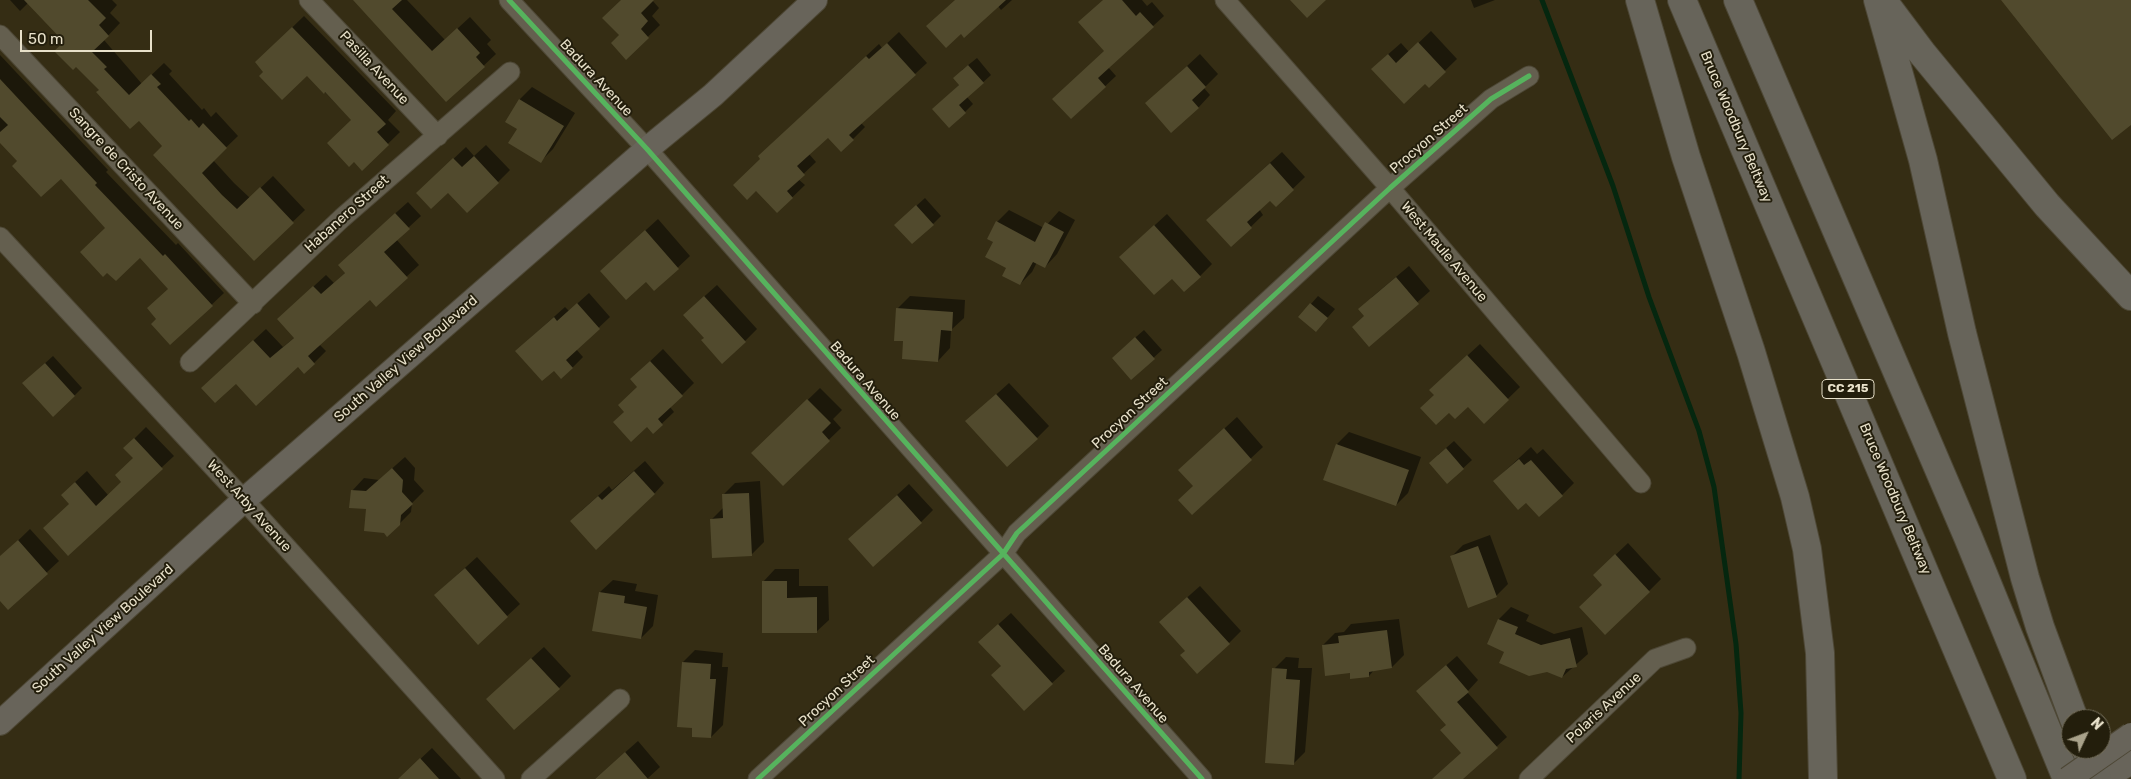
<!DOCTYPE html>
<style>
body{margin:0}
#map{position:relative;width:2131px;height:779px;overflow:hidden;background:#352d14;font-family:Rubik,sans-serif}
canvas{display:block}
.north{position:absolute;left:2061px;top:709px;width:50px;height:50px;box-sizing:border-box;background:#231e0c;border:1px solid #726c58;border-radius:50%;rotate:47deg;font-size:14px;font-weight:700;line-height:20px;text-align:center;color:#e8e1ca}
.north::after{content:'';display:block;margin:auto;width:18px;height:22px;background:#a9a28a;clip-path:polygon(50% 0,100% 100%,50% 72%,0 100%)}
.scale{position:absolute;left:20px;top:30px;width:132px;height:22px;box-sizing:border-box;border:2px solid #e8e1ca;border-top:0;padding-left:6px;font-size:15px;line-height:18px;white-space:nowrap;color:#e8e1ca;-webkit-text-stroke:4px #231e0c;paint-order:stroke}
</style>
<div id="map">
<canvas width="2131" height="779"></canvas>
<div class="north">N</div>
<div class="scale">50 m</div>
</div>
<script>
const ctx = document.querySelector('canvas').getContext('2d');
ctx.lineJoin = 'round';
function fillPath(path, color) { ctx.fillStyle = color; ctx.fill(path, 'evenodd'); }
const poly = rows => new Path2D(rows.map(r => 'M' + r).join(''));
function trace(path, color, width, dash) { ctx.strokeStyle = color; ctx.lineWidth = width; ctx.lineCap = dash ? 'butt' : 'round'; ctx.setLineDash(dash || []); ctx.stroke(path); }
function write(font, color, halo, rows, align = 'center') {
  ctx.font = font + ' Rubik,sans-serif'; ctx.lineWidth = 4; ctx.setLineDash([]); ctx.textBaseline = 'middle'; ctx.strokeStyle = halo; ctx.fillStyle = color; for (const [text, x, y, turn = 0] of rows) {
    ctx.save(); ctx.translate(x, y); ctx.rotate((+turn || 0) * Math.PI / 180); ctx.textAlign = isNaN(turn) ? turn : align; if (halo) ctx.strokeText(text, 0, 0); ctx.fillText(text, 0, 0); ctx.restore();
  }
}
fillPath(poly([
 [10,0,112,0,117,5,110,13,120,23,104,40,142,84,164,63,172,71,169,74,202,110,204,108,211,117,216,112,238,136,213,160,234,183,250,198,273,176,305,210,254,259,164,146,139,119,100,90,65,42,28,3,20,11],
 [355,0,407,0,445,40,470,17,491,40,487,44,496,54,447,100],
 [623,0,652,0,659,8,652,16,660,25,626,58,620,35],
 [956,0,1012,0,1001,10,998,6],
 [1103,0,1142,0,1147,6,1152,2,1164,16,1108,67,1116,76,1071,118,1106,51],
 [1471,0,1495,0,1474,8],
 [304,16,396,111,388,120,400,132,362,169,352,120,307,74,265,72,268,51],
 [1431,31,1457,59,1429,86,1385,57,1401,43,1409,52],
 [899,32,927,63,861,123,865,127,853,139,828,136,809,154,816,162,798,179,805,185,777,212,762,159,772,144,852,69,879,44,882,48],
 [1200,54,1218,74,1204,88,1210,95,1198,108,1147,103],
 [0,55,108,170,106,172,176,245,178,243,224,293,170,344,158,319,169,288,140,257,107,228,61,177,19,161,0,141],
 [977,58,991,75,967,97,973,104,965,112,942,101,960,84,962,70],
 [532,87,575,113,553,149,541,161,518,129,507,122,520,99],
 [486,145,510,170,498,182,448,191,430,181,466,147,474,156],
 [1282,152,1305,177,1276,205,1270,199,1259,209,1263,215,1231,246,1220,208],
 [925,198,941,216,933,224,904,217],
 [408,202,421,216,396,239,419,265,376,305,370,298,319,344,326,351,314,363,236,382,215,376,266,329,283,347,295,337,278,319,326,275,334,283,346,272,351,253],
 [1009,210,1044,228,1059,211,1075,220,1057,254,1045,267,1037,262,1032,272,1020,284,1008,268,994,242,997,222],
 [1167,214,1212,264,1200,276,1133,245],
 [658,219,690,256,654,290,646,281,614,259],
 [1409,266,1430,291,1369,345,1365,315,1372,297],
 [717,285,757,329,745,341,705,338,697,303],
 [589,293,610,317,576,349,583,357,572,368,528,340,565,307,569,311],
 [910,296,965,300,964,318,951,330,950,348,938,361,904,340,895,339,898,308],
 [1318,296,1335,309,1316,331,1311,304],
 [1144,330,1162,350,1131,378,1121,350],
 [1480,344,1520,387,1484,422,1468,405,1449,411,1435,394,1443,378],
 [663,349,694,383,670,407,674,412,653,432,647,426,638,386,644,367],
 [53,356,82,388,74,396,32,375],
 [1009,383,1049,426,1037,438,979,410],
 [820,388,842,410,833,419,841,428,783,484,753,453],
 [1237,417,1263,447,1192,513,1194,485,1192,458],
 [146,427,174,456,68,554,70,504,74,483,87,471,108,495,123,482,135,458,125,448],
 [1349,432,1421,457,1408,493,1396,505,1337,444],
 [1454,441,1472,460,1448,482,1438,455],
 [1531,447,1537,454,1543,449,1574,483,1562,495,1526,501,1494,481],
 [405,457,415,468,414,480,424,491,412,503,411,512,399,524,367,508,352,491,364,478,379,480],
 [645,461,664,483,654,494,581,511,609,486,612,490],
 [760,481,764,542,752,554,711,520,724,507,723,495,735,483],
 [909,484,933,510,921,522,862,527],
 [30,529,59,561,8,608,0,599,0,558],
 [1490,535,1508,584,1496,596,1451,557,1463,545],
 [1628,543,1661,579,1649,591,1603,585,1607,563],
 [477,557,520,604,478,643,435,595],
 [775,569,799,569,799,586,828,586,829,620,816,632,763,582],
 [613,580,637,584,635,591,658,595,653,626,641,638,600,592],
 [1200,586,1241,631,1229,643,1187,651,1173,610],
 [1511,607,1529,615,1526,621,1554,634,1582,627,1588,654,1562,677,1489,644,1499,619],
 [1011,613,1065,671,1024,709,1002,666,992,630],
 [1399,619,1404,655,1392,667,1375,669,1369,676,1323,645,1335,633,1344,632,1351,624],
 [544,647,571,676,559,688,500,687],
 [695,650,723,653,722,667,728,667,723,725,711,737,694,727,683,662],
 [1457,656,1478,680,1467,692,1507,737,1461,779,1445,779,1463,753,1447,725,1428,681],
 [1286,657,1299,658,1298,668,1312,668,1305,752,1293,764,1274,669],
 [638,741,660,767,647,779,595,779],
 [432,748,461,779,399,779]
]), '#0007');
trace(poly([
 [1542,0,1613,186,1649,297,1699,431,1714,487,1736,644,1741,713,1739,779]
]), '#05270f', 5);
fillPath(poly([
 [24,0,88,0,106,18,99,25,109,36,92,52,107,67,104,69,129,95,151,74,161,84,157,87,189,121,191,119,199,128,203,123,227,148,202,173,222,195,237,209,260,187,294,223,254,261,153,155,162,146,139,121,130,129,96,92,99,90,76,67,73,70,54,51,64,42],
 [353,0,402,0,392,9,432,51,457,28,480,53,476,57,485,67,446,102],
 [621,0,654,0,641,13,648,21,641,29,649,38,626,60,611,43,619,35,602,18],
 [955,0,1006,0,964,38,961,34,946,48,926,26],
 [1103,0,1122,0,1136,16,1140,12,1154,27,1098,78,1106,87,1071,119,1052,99,1104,51,1078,22],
 [1290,0,1326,0,1307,18],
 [2001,0,2131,0,2131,125,2112,140],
 [292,27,386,124,377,132,389,145,362,171,354,162,349,167,327,143,351,120,325,92,324,94,307,76,282,100,259,76,263,72,255,62],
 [1418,42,1446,72,1429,88,1425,84,1404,104,1371,69,1388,54,1396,63],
 [887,43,916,75,849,135,854,140,841,152,828,138,797,166,805,175,787,191,793,198,777,213,756,191,747,200,733,185,760,159,758,156,866,56,869,59],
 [968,65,984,83,959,105,966,113,949,128,932,109,959,85,953,78],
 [1187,66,1206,87,1192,100,1199,108,1171,133,1145,103],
 [0,79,97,183,95,185,163,256,165,254,213,306,170,345,151,324,156,319,147,308,168,289,140,258,116,281,107,273,103,277,80,252,105,228,61,179,41,197,12,166,17,161,0,143,0,132,8,125,0,117],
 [519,99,564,126,541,163,508,143,517,129,505,122],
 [474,156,499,183,467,213,448,193,431,209,416,193,453,158,462,167],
 [1270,163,1294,190,1276,207,1270,201,1247,222,1252,228,1231,247,1206,220],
 [916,205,934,225,912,244,894,225],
 [395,213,410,229,384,252,408,278,376,307,370,300,308,356,315,364,304,374,298,367,256,406,236,384,215,403,201,388,253,340,270,358,294,338,277,319,313,286,321,294,345,273,338,265],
 [996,221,1035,242,1045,222,1064,232,1045,268,1033,262,1020,285,1002,276,1006,268,985,257,993,242,987,239],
 [1154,225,1201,277,1184,292,1172,279,1154,295,1119,257],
 [645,230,679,269,654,291,646,282,626,300,600,271],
 [1396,277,1419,304,1369,347,1352,327,1364,316,1358,309],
 [704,296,746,342,722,364,701,340,704,338,683,315],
 [577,303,600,329,566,360,573,368,561,379,554,371,542,381,515,351,554,317,557,321],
 [1310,303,1328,318,1316,332,1298,317],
 [896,308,953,312,952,331,941,330,938,362,902,359,903,341,894,341],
 [1135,337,1155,359,1131,380,1112,358],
 [1467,355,1509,400,1484,424,1468,407,1455,419,1449,413,1436,425,1420,408,1434,395,1429,390],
 [650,361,683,396,658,419,663,425,653,434,647,427,631,442,613,422,624,412,618,405,637,387,630,379],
 [45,363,75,396,53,417,22,383],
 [996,394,1038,439,1007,467,965,421],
 [807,399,831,423,822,432,830,441,783,486,751,453],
 [1224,428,1252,460,1192,515,1178,500,1193,486,1178,470],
 [134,438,163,469,68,556,43,528,69,504,61,495,75,482,96,506,121,482,115,475,133,458,123,448],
 [1336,444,1409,470,1396,506,1323,480],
 [1446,448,1464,469,1447,484,1429,463],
 [1519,459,1524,465,1531,460,1563,496,1539,517,1526,503,1518,510,1493,481],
 [392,468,403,480,402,492,413,504,401,515,400,525,387,537,384,533,364,531,366,509,349,508,351,490,366,491],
 [634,471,655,494,596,550,570,521,598,496,602,500],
 [749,493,752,556,712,558,710,519,723,518,722,494],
 [897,495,922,523,873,567,848,539],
 [18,540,48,574,8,610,0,601,0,556],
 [1478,546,1497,597,1468,608,1450,556],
 [1615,554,1650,592,1605,635,1579,607,1602,585,1593,575],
 [465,568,508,617,478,645,434,595],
 [762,581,787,581,787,598,817,597,817,633,762,633],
 [599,592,625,596,624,603,647,607,641,639,592,631],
 [1187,597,1230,644,1197,674,1180,655,1185,651,1159,622],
 [1498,619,1518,627,1515,634,1541,645,1570,638,1577,667,1566,669,1562,678,1547,672,1529,676,1499,663,1504,652,1487,644],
 [998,624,1053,684,1024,711,991,675,1001,666,978,642],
 [1387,630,1392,668,1369,672,1369,677,1350,679,1350,673,1325,676,1322,645,1339,643,1338,636],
 [531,658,560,689,514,730,486,699],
 [682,662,711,664,710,679,716,679,711,738,692,737,692,728,677,727],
 [1446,665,1469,692,1457,702,1498,748,1463,779,1432,779,1461,753,1440,730,1446,725,1416,691],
 [1272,668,1287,669,1286,679,1300,680,1294,765,1265,763],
 [625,752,648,779,595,779],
 [420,758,439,779,398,779]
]), '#514a2d');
const minor = poly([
 [309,0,438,136],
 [509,0,647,149,1202,779],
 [1225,0,1390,188,1641,483],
 [0,35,253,304],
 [0,237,244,500,495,779],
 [190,362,342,218,510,72],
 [531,779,620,699],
 [758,779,1003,554,1017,533,1390,188,1491,99,1529,76],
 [1529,779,1655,659,1686,648]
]);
const major = poly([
 [0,723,244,500,647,149,713,95,815,0],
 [2104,779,2131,762]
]);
const highway = poly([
 [1640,0,1686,157,1751,352,1795,497,1807,549,1820,653,1823,779],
 [1682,0,2012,779],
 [1738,0,1968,537,2067,779],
 [1878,0,1923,160,1962,333,2025,578,2040,627,2074,719],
 [1886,5,1922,53,2047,205,2131,296],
 [2086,749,2097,779]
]);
trace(minor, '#4d4735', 21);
trace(major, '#4d4735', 26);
trace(highway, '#4d4735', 30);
trace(minor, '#645f4f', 19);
trace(major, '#68645a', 24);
trace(highway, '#67645a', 28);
const majorBridge = poly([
 [2068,779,2131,735]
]);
trace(majorBridge, '#4d4735', 26, []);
trace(majorBridge, '#68645a', 24);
trace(poly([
 [509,0,647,149,1202,779],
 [758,779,1003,554,1017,533,1390,188,1491,99,1529,76]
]), '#56b35d', 5);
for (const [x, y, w] of [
 [1848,389,52]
]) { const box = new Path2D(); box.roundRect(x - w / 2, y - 9.5, w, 19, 4); ctx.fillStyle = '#231e0c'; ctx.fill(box); trace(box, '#e8e1ca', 1); }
write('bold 12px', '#e8e1ca', null, [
 ["CC 215",1848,389]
]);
write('14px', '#e8e1ca', '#231e0c', [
 ["Pasilla Avenue",374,68,47],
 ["Badura Avenue",596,78,47],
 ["Bruce Woodbury Beltway",1736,127,67],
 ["Procyon Street",1429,139,-41],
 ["Sangre de Cristo Avenue",126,169,47],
 ["Habanero Street",347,214,-42],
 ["West Maule Avenue",1444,252,50],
 ["South Valley View Boulevard",406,359,-41],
 ["Badura Avenue",865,381,49],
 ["Procyon Street",1130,413,-43],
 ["Bruce Woodbury Beltway",1895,499,67],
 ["West Arby Avenue",249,506,48],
 ["South Valley View Boulevard",103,629,-42],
 ["Badura Avenue",1133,684,49],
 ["Procyon Street",837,691,-43],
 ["Polaris Avenue",1604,708,-43]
]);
</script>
